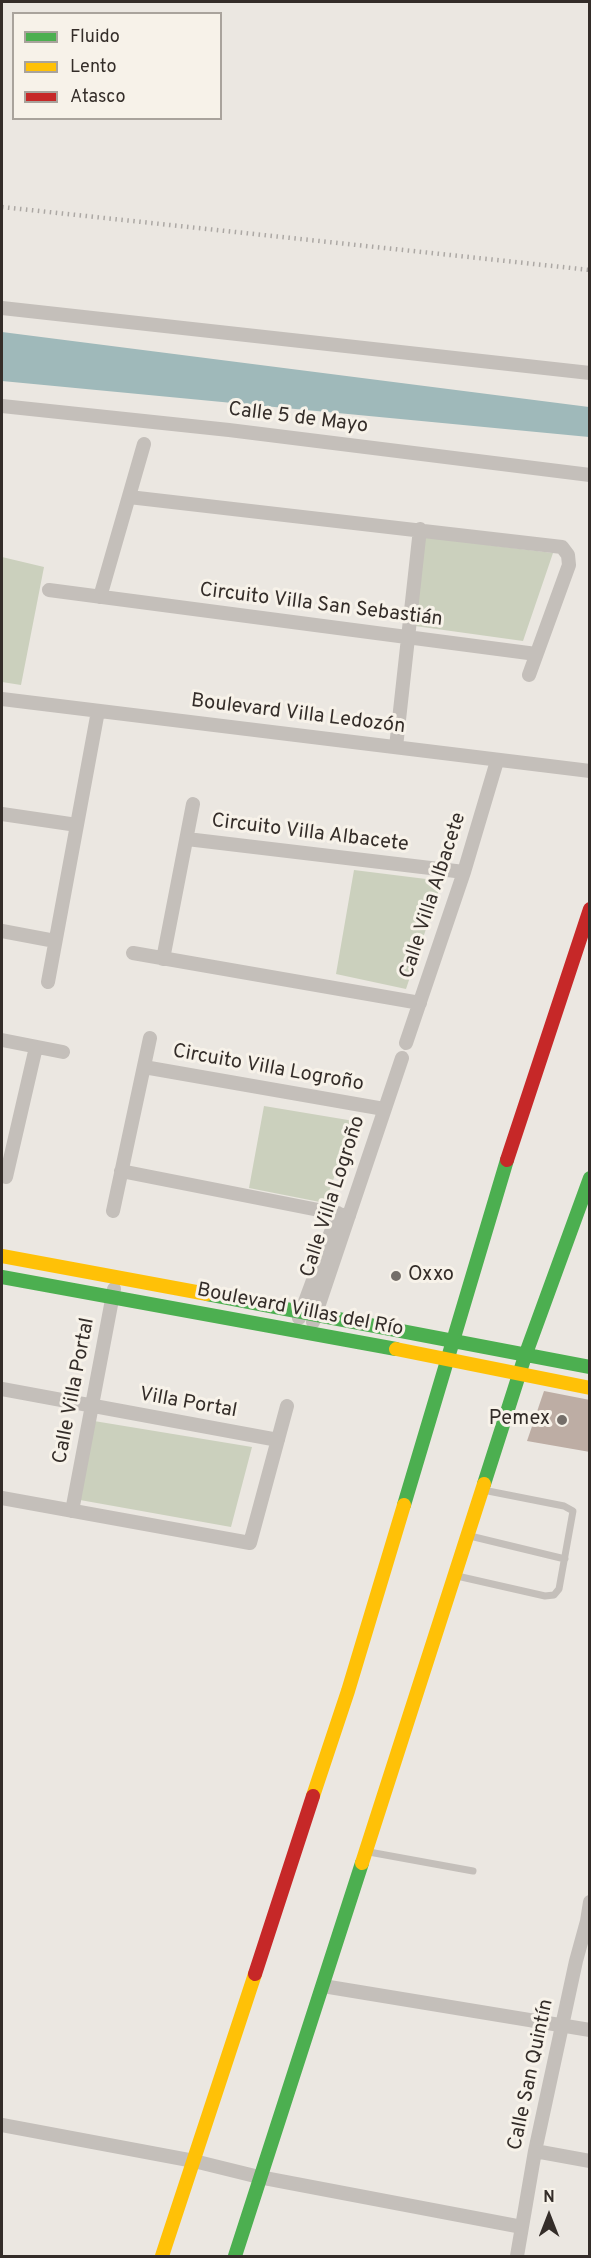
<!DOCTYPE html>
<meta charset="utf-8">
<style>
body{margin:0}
#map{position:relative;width:591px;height:2258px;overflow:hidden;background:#ebe7e1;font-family:Overpass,sans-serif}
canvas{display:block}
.frame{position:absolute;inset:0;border:3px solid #342d29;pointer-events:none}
.legend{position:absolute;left:12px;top:12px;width:210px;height:108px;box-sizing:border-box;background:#f7f2e9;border:2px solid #a9a39c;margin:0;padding:8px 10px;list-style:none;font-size:18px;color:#342d29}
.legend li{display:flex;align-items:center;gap:12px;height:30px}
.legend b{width:30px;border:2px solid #a9a39c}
.north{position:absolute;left:519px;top:2186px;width:60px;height:60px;-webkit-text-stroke:4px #f7f2e9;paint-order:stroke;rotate:0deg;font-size:16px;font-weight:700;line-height:24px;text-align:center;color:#342d29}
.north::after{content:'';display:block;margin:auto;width:21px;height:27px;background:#342d29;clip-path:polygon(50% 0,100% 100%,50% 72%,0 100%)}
</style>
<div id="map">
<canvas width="591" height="2258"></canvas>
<div class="frame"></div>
<ul class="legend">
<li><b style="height:8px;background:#4caf50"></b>Fluido</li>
<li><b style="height:8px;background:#ffc107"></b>Lento</li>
<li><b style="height:8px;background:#c62828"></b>Atasco</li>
</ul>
<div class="north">N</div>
</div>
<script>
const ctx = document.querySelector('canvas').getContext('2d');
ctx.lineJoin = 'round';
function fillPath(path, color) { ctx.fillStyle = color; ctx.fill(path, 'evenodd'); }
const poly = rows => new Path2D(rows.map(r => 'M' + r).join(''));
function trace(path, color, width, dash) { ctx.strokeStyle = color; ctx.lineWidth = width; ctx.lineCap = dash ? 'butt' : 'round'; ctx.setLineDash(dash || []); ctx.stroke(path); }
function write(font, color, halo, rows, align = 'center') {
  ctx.font = font + ' Overpass,sans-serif'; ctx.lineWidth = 6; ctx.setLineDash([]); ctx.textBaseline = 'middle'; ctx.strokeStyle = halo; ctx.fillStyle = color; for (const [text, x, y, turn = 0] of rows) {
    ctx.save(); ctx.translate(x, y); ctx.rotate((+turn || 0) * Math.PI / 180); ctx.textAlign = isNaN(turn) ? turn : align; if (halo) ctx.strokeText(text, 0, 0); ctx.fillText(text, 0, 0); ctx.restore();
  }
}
fillPath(poly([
 [424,537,553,553,523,641,415,626],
 [2,557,44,567,21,685,2,682],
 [354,870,442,881,406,989,336,974],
 [264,1106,354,1121,325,1203,249,1188],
 [94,1421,252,1447,231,1527,80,1500]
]), '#cbd0bd');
fillPath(poly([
 [2,332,589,407,589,437,2,381]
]), '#9fb9ba');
fillPath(poly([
 [544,1391,590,1400,590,1452,527,1441]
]), '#bdada4');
trace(poly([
 [470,1536,565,1559],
 [457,1576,545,1596,554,1595,559,1589,573,1511,564,1506,483,1490],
 [369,1852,473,1871]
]), '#c4bfba', 7);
trace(poly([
 [2,308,590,373],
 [2,406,229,430,590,475],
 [129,497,562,547,568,555,569,565,529,675],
 [49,590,536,654],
 [100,597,144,444],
 [2,699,590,771],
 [396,747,420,529],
 [2,814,77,825],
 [187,839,464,872],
 [2,931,55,941],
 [133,953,420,1003],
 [163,959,193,804],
 [48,982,98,711],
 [2,1040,63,1052],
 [406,1043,464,872,497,761],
 [144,1067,384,1109],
 [121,1171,349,1216],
 [6,1177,36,1047],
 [113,1211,150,1038],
 [299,1318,338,1213],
 [313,1322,402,1058],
 [2,1389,278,1440],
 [2,1498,250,1543,287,1406],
 [72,1511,114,1289],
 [323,1986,590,2030],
 [2,2125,194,2161,259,2177,522,2227],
 [535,2151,590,2161],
 [517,2256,535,2151,576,1961,587,1921,590,1902]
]), '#c4bfba', 14);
trace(poly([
 [2,1277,396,1349],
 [207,1294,590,1367],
 [484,1484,525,1356,590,1178],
 [404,1505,507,1160],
 [235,2256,362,1863]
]), '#4caf50', 14);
trace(poly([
 [2,1256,207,1294],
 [396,1349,590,1388],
 [313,1796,348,1691,404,1505],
 [362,1863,484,1484],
 [162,2256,255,1974]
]), '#ffc107', 14);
trace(poly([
 [507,1160,590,909],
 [255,1974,313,1796]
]), '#c62828', 14);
trace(poly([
 [2,207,590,270]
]), '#aca8a4', 4.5, [1.5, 4.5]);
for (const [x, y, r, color] of [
 [396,1276,6,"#746e69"],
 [562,1420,6,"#746e69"]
]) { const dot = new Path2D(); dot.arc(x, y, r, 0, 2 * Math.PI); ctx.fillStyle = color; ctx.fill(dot); trace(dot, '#f7f2e9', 2); }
write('20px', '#342d29', '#f7f2e9', [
 ["Calle 5 de Mayo",298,419,7],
 ["Circuito Villa San Sebastián",321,606,7],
 ["Boulevard Villa Ledozón",298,715,7],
 ["Circuito Villa Albacete",310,834,7],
 ["Calle Villa Albacete",434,896,-72],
 ["Circuito Villa Logroño",268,1069,10],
 ["Calle Villa Logroño",334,1197,-72],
 ["Boulevard Villas del Río",300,1311,11],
 ["Calle Villa Portal",75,1391,-79],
 ["Villa Portal",188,1404,10],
 ["Calle San Quintín",532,2075,-78]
]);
write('20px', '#342d29', '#f7f2e9', [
 ["Oxxo",408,1276],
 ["Pemex",550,1420,"right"]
], 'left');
</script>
